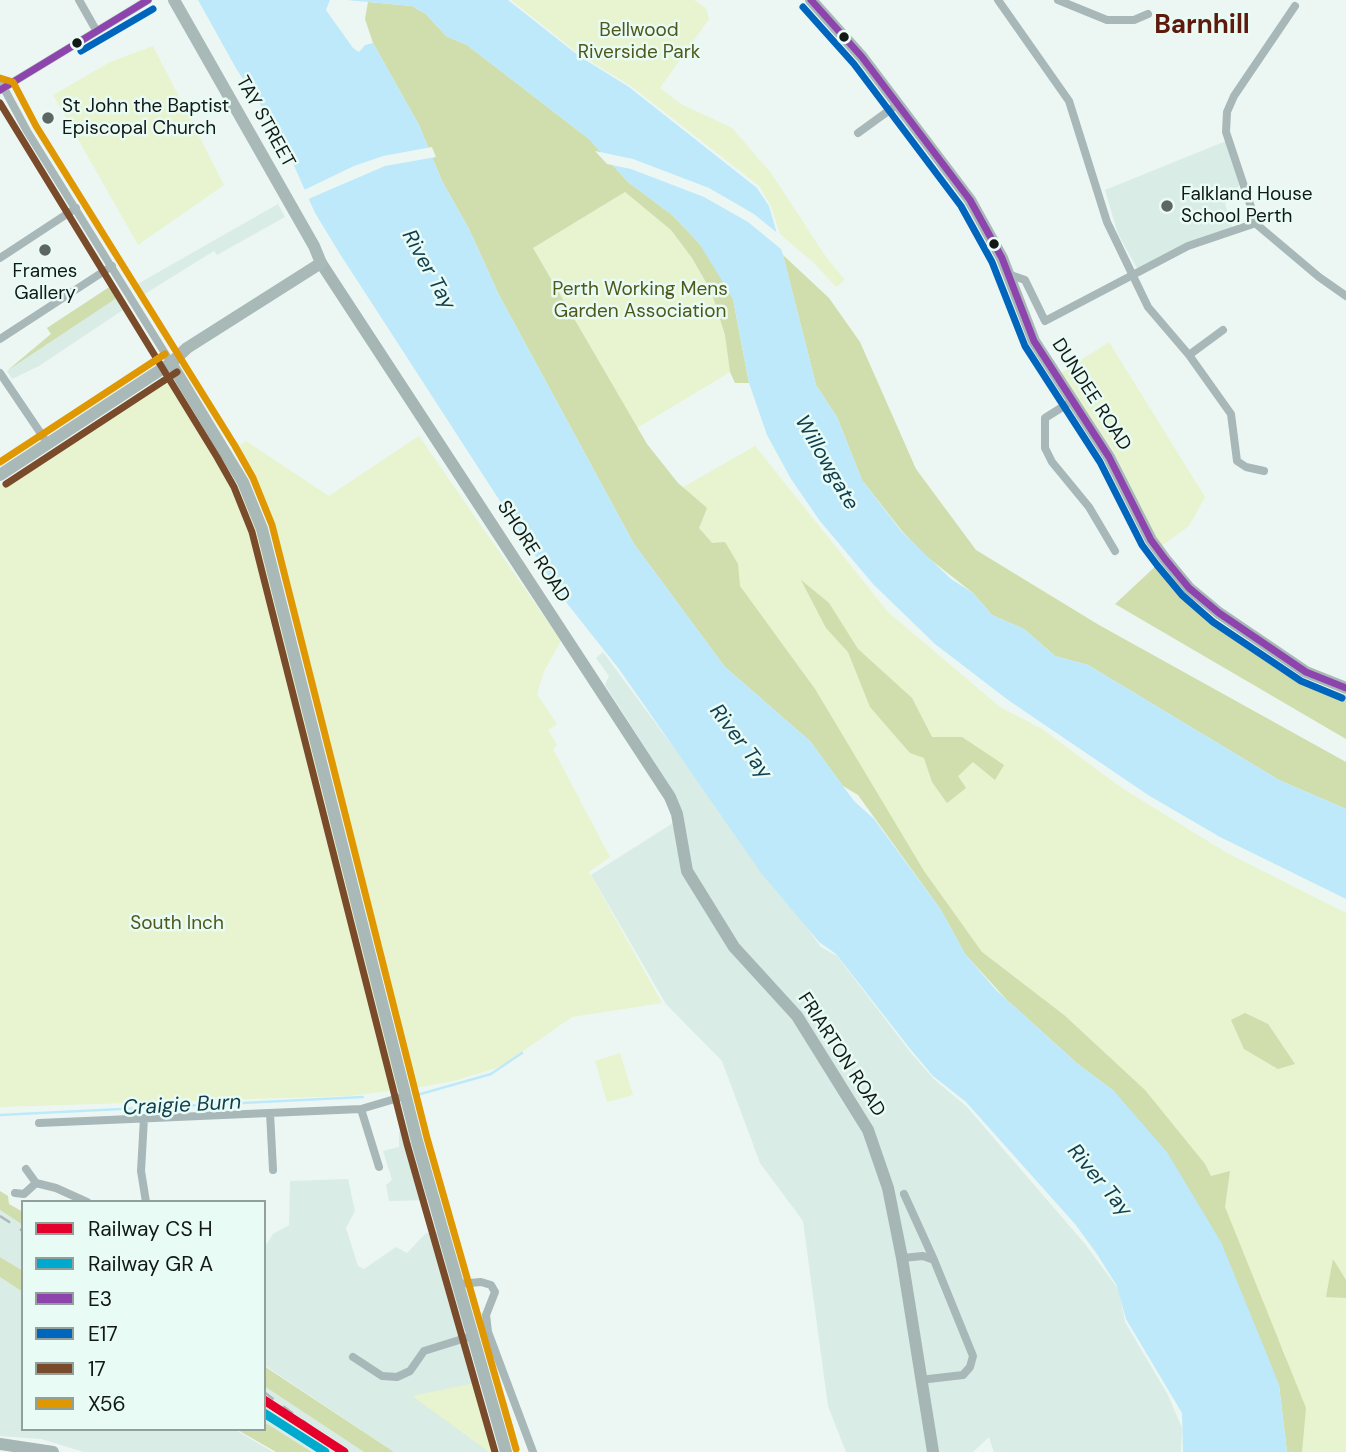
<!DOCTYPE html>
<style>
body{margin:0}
#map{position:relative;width:1346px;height:1452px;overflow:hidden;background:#ecf7f3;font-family:"DM Sans",sans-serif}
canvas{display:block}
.legend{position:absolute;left:21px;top:1200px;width:245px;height:231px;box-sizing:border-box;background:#e8fbf4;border:2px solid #92a09b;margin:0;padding:9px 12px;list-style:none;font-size:21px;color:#121816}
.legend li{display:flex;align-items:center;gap:14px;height:35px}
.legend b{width:35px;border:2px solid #92a09b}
</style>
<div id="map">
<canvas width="1346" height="1452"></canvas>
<ul class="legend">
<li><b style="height:9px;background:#e4002b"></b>Railway CS H</li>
<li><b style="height:9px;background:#00a9ce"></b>Railway GR A</li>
<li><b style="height:9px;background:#8e44ad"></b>E3</li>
<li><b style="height:9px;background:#0065bd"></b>E17</li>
<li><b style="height:9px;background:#7a4b2a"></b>17</li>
<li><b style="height:9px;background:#e09802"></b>X56</li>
</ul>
</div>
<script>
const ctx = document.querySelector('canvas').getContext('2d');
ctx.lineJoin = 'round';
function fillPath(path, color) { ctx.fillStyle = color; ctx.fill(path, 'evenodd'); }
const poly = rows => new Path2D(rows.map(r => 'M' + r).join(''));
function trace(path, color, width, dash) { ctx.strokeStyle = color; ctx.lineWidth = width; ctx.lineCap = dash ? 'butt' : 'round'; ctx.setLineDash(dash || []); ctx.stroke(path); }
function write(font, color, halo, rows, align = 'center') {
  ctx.font = font + ' "DM Sans",sans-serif'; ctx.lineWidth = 5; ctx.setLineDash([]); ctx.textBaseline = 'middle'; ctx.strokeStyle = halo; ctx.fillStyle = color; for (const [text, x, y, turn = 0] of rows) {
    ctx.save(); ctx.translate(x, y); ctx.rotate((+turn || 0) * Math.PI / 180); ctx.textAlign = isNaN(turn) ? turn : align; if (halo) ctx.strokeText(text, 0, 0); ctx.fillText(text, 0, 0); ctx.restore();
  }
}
fillPath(poly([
 [1226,141,1241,183,1225,204,1233,229,1138,270,1118,234,1105,190],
 [278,204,285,217,217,255,214,251,140,297,134,286],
 [111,286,126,308,39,366,12,379,7,371,51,334,47,328],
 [603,652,821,947,837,956,911,1053,934,1079,967,1107,1085,1244,1119,1290,1125,1322,1168,1395,1182,1428,1181,1452,994,1452,989,1437,973,1452,846,1452,828,1406,803,1221,760,1163,722,1061,666,1004,591,875,684,816,670,786,605,685,609,676,596,658],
 [410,1129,432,1200,389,1201,386,1185,392,1180,383,1151,399,1147,399,1132],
 [348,1179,355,1211,346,1228,358,1266,364,1269,396,1247,407,1253,426,1233,439,1232,497,1452,394,1452,264,1365,264,1248,273,1234,289,1225,290,1181],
 [0,1210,23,1225,23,1271,0,1257],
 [0,1277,23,1292,23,1429,234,1429,273,1452,84,1452,41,1439,0,1436],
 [264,1386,364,1452,312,1452,264,1423]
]), '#d9ece5');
fillPath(poly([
 [511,0,694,0,706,8,709,19,660,88,681,104,732,128,771,173,826,257,845,280,836,287,814,263,780,234,771,206,759,186,631,86,580,55],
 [153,46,224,185,138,245,53,95,110,62],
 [625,192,671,230,692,258,711,291,725,335,730,372,637,428,533,248],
 [1109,342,1205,497,1189,526,1160,547,1114,452,1061,373],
 [170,378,262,529,398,1090,348,1096,0,1107,0,485,158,380],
 [419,436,561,641,544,671,537,694,557,724,548,730,557,745,553,749,610,857,589,872,662,1003,572,1017,500,1067,457,1080,416,1088,277,545,240,445,246,441,329,496],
 [755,446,888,612,1000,707,1042,729,1122,788,1227,853,1346,913,1346,1452,1288,1452,1295,1408,1285,1353,1172,1136,1013,996,659,501],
 [620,1053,633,1095,607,1102,595,1061],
 [479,1382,497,1452,489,1452,412,1396]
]), '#e8f3cf');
fillPath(poly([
 [368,2,412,6,426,14,446,36,467,45,589,139,628,182,671,214,699,243,716,268,733,299,749,383,735,383,730,372,725,335,711,291,692,258,671,230,625,192,533,248,647,444,678,483,707,508,699,528,712,543,725,542,738,564,740,586,815,689,924,871,982,952,1064,1015,1145,1090,1205,1164,1211,1176,1230,1171,1225,1207,1306,1408,1302,1452,1287,1452,1279,1385,1114,1091,1079,1065,1006,999,965,954,941,910,858,795,843,786,810,741,725,667,634,544,499,295,469,229,442,181,419,125,373,43,365,19],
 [783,255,829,298,860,342,916,469,976,550,1099,625,1346,762,1346,809,1279,780,1088,665,1055,656,1024,629,992,615,973,593,926,556,902,531,862,480,837,417,816,385],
 [111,286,118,297,8,370,51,334,47,328],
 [1159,563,1206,613,1303,679,1346,695,1346,739,1115,604],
 [801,580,829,603,858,649,912,698,932,737,962,737,1004,765,995,780,973,762,958,776,966,788,947,803,932,782,924,758,910,753,870,707,848,652,826,628],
 [1245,1013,1268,1024,1295,1064,1278,1069,1244,1049,1231,1020],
 [0,1191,8,1196,9,1204,23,1212,23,1225,0,1210],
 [0,1257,23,1271,23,1292,0,1277],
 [1333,1259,1346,1280,1346,1298,1326,1297],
 [264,1366,394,1452,364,1452,264,1386],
 [264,1423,267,1424,312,1452,276,1452,236,1429,264,1429]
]), '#d0ddac');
fillPath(poly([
 [198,0,330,0,326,10,353,48,359,52,365,45,373,43,419,125,442,181,469,229,499,295,634,544,725,667,810,741,854,801,874,819,941,910,965,954,996,990,1079,1065,1114,1091,1167,1152,1221,1242,1268,1357,1279,1385,1287,1452,1183,1452,1182,1413,1126,1319,1117,1286,1097,1254,1075,1224,966,1102,933,1076,911,1050,836,954,819,942,762,874,619,669,562,597,340,254,315,213,280,134,237,70],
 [346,0,508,0,579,56,629,87,757,188,769,206,783,255,816,385,837,417,862,480,901,531,951,579,973,593,992,615,1024,629,1055,656,1088,665,1279,780,1346,809,1346,899,1220,837,1148,795,1008,700,935,644,873,584,820,521,791,479,767,435,749,383,733,299,699,243,671,214,628,182,589,139,467,45,446,36,426,14,412,6]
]), '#bee9fa');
fillPath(poly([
 [432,147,436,157,385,166,306,200,302,191,354,166,383,156],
 [595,151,633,159,709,188,754,214,781,236,787,254,748,222,704,197,631,169,607,164]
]), '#ecf7f3');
trace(poly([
 [417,1095,491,1074,522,1053],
 [0,1115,363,1097]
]), '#bee9fa', 2.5);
trace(poly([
 [79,0,96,30],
 [998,0,1069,101,1107,222,1148,307,1189,355,1231,414,1237,461,1246,467,1264,471],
 [1058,0,1107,20,1134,20,1148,14],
 [0,81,27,131,171,363],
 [0,90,148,0],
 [858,133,898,104],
 [1255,223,1319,277,1346,296],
 [0,258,76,208],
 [1008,274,1025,280,1045,321,1188,246,1253,224,1255,219,1226,132,1227,112,1234,96,1295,6],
 [0,339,112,266],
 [1189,355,1223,330],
 [0,373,48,444],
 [1072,401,1045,418,1045,448,1052,462,1089,507,1115,551],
 [361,1109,379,1167],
 [270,1113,273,1170],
 [144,1118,141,1171,146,1202],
 [39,1123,361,1109,405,1096],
 [26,1169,36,1183],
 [15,1193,24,1194,36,1183,56,1188,87,1202],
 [904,1194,934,1260],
 [902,1258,923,1256,934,1260,973,1356,970,1367,963,1375,920,1380],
 [458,1284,481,1282,491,1285,495,1292,486,1315,488,1332,533,1452],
 [353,1357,382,1376,397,1377,410,1371,424,1351,472,1336]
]), '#a8b7b7', 8);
trace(poly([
 [321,263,670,797,677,814,687,871,734,947,797,1016,868,1130,888,1188,902,1258,933,1452],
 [0,1444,53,1452]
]), '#a5b6b5', 12);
trace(poly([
 [811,0,862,57,970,200,1002,258,1034,341,1109,457,1151,540,1165,559,1189,588,1219,613,1306,672,1346,688],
 [171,363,243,482,262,529,417,1141,506,1452],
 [0,475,171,363,187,348,321,263,314,246,174,0]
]), '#a8b9b8', 12);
trace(poly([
 [0,1216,23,1231],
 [264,1392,345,1452]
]), '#acb7b7', 2.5, [12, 12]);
trace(poly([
 [811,0,862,57,970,200,1002,258,1034,341,1109,457,1151,540,1165,559,1189,588,1219,613,1306,672,1346,688],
 [0,90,148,0]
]), '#8e44ad', 7);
trace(poly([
 [803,7,854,64,961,206,992,262,1025,346,1100,462,1142,545,1157,565,1182,595,1213,622,1301,681,1342,698],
 [81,51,153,9]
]), '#0065bd', 7);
trace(poly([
 [0,103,217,457,234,487,252,532,407,1144,495,1452],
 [6,484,177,372]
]), '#7a4b2a', 7);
trace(poly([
 [0,78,13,82,36,126,235,446,253,478,272,525,427,1138,516,1449],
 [0,462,165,354]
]), '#e09802', 7);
trace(poly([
 [264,1400,344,1452]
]), '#e4002b', 9);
trace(poly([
 [264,1413,325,1452]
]), '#00a9ce', 9);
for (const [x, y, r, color] of [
 [844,37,6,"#121816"],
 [77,43,6,"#121816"],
 [48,118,7,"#5e6663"],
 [1167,206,7,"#5e6663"],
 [994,244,6,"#121816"],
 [45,250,7,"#5e6663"]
]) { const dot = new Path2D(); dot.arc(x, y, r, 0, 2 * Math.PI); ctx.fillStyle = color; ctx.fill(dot); trace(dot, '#e8fbf4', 2.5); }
write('19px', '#4f5819', '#e8fbf4', [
 ["Bellwood",639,31],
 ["Riverside Park",639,53],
 ["Perth Working Mens",640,290],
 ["Garden Association",640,312],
 ["South Inch",177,924]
]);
write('19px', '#121816', '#e8fbf4', [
 ["St John the Baptist",62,107],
 ["Episcopal Church",62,129],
 ["Falkland House",1181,195],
 ["School Perth",1181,217],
 ["Frames",45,272,"center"],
 ["Gallery",45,294,"center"]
], 'left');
write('19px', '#121816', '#e8fbf4', [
 ["TAY STREET",265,122,61],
 ["DUNDEE ROAD",1091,395,57],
 ["SHORE ROAD",533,552,57],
 ["FRIARTON ROAD",841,1055,57]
]);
write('italic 21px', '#0f3d4f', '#e8fbf4', [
 ["River Tay",428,270,61],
 ["Willowgate",826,463,60],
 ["River Tay",740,742,53],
 ["Craigie Burn",182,1106,-3],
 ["River Tay",1099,1181,50]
]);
write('bold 26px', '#5d1a0d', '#e8fbf4', [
 ["Barnhill",1202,26]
]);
</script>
